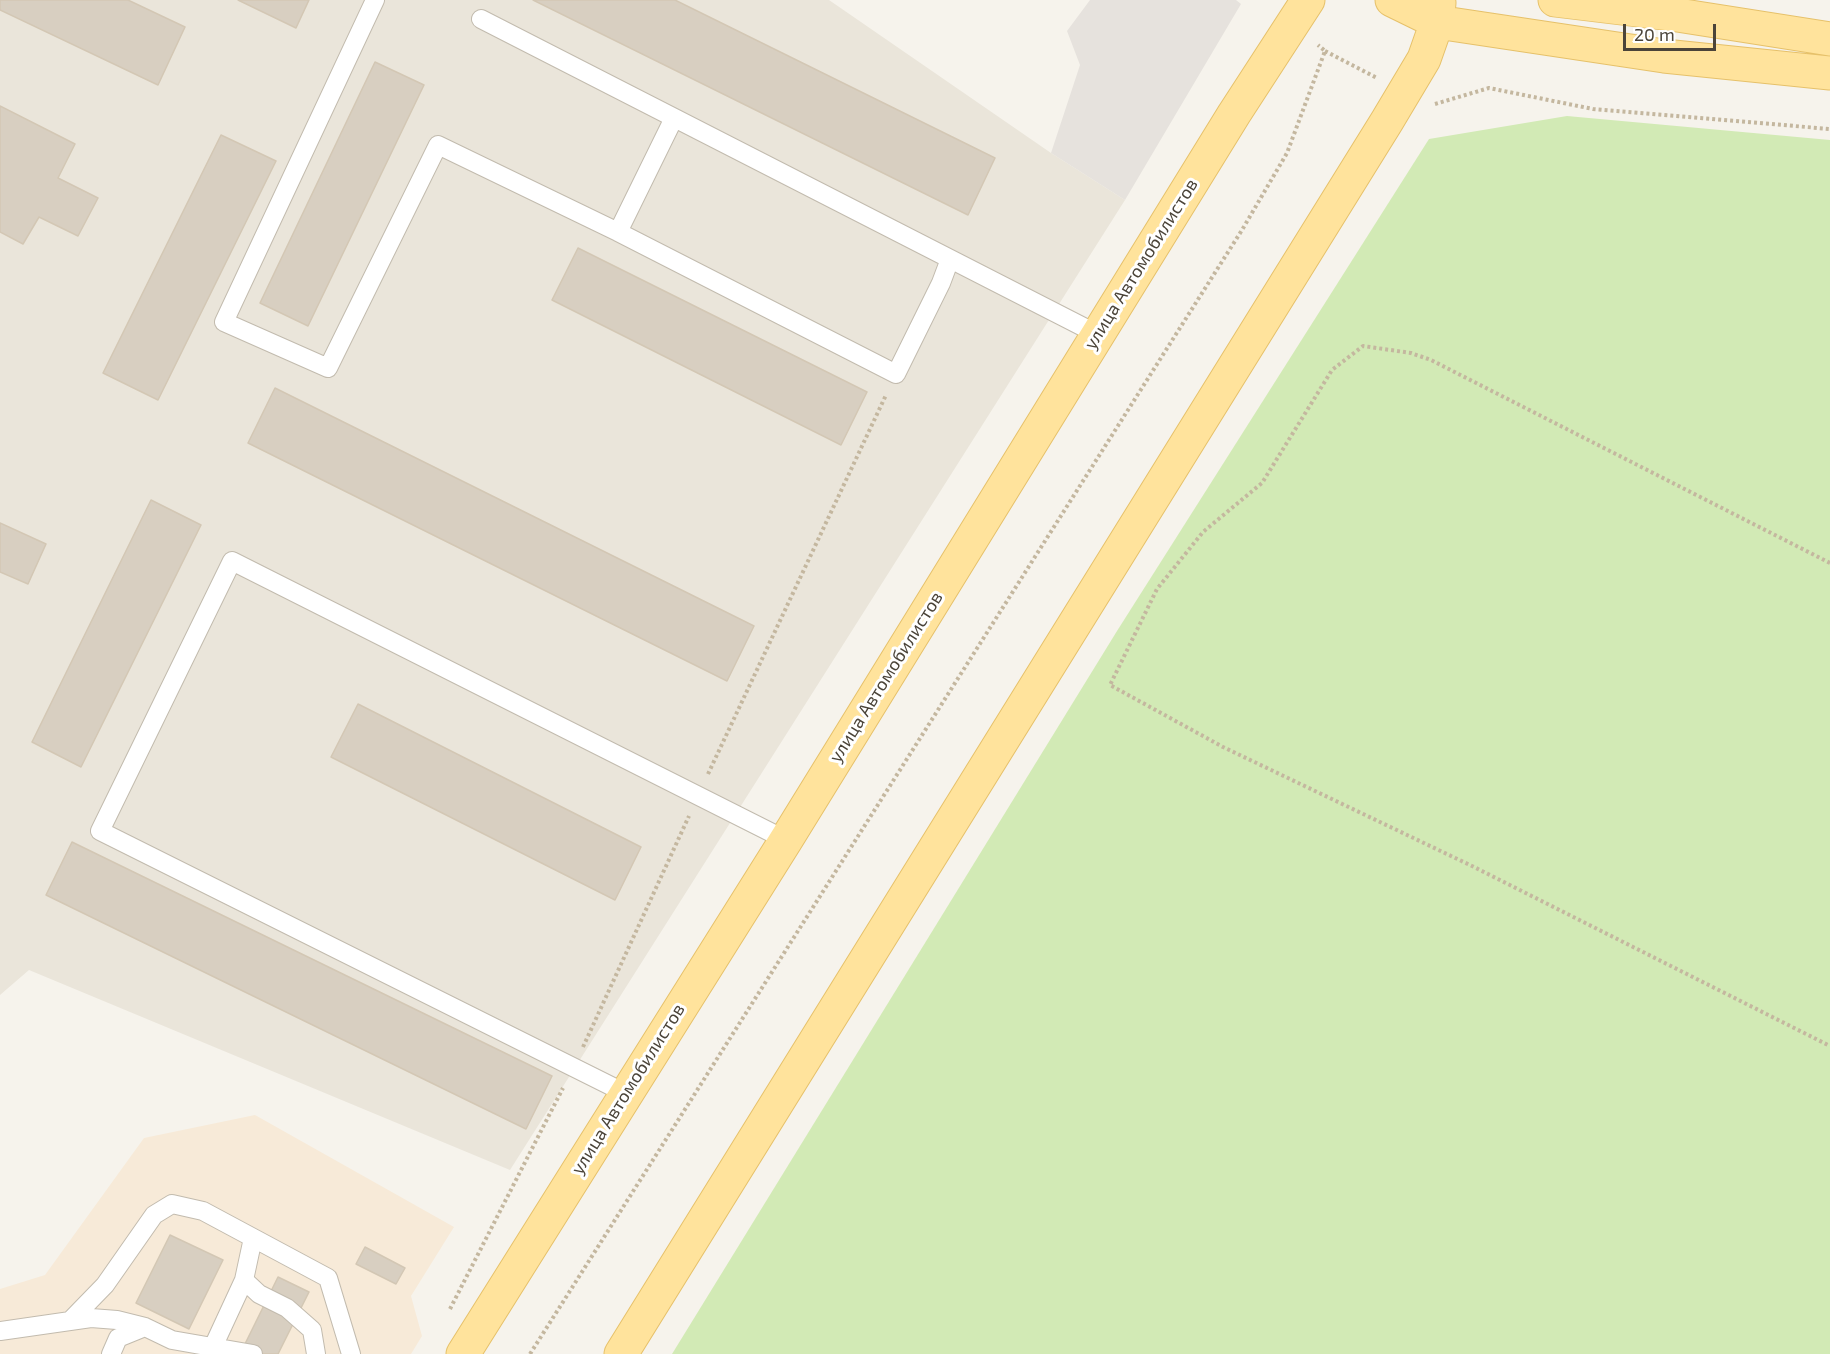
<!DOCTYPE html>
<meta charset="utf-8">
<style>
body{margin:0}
#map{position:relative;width:1830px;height:1354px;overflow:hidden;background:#f6f3ec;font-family:"Exo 2",sans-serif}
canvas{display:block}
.scale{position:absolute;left:1623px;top:24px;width:93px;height:27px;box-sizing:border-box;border:3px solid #4b4439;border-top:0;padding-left:8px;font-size:18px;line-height:21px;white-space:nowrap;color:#4b4439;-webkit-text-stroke:4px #fff;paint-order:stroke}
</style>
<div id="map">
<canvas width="1830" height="1354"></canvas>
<div class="scale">20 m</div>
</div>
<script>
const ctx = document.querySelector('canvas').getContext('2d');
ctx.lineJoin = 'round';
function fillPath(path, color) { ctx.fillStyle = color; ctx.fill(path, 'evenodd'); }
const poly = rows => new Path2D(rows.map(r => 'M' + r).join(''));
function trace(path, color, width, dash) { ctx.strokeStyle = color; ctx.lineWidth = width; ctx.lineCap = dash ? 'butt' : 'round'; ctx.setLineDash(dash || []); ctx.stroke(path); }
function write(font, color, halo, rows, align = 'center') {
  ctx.font = font + ' "Exo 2",sans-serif'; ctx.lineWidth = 6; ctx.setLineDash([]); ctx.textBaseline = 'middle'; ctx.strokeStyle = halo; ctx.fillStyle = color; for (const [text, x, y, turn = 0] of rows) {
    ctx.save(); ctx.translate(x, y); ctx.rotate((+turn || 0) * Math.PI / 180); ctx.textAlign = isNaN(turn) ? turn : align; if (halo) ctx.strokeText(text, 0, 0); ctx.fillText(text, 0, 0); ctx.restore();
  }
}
fillPath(poly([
 [0,0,829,0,1051,153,1125,200,510,1170,29,970,0,995]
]), '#eae5da');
fillPath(poly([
 [255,1115,454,1227,411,1296,422,1336,411,1354,0,1354,0,1289,45,1275,144,1138]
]), '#f7ead8');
fillPath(poly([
 [1090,0,1236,0,1241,4,1125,200,1051,153,1080,65,1067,31]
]), '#e6e2dd');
fillPath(poly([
 [1567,116,1830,140,1830,1354,672,1354,1117,631,1429,139]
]), '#d2eab5');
const building = poly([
 [0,0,128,0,185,27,158,85,0,10,0,0],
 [238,0,309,0,296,28,238,0],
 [533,0,675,0,995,158,968,215,533,0],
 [375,62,424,85,308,326,260,303,375,62],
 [0,106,75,144,58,178,98,198,78,236,39,217,23,244,0,232,0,106],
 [221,135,276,161,158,400,103,373,221,135],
 [578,248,867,392,841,445,552,300,578,248],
 [275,388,754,626,727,681,248,443,275,388],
 [151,500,201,525,81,767,32,742,151,500],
 [0,523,46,544,28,584,0,572,0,523],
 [358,704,641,847,615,900,331,757,358,704],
 [72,842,552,1076,526,1129,46,895,72,842],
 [170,1235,223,1260,189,1329,136,1303,170,1235],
 [365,1247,405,1268,396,1284,356,1264,365,1247],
 [278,1277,309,1292,278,1354,240,1354,278,1277]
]);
fillPath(building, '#d8cfc1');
trace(building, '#d3c7b4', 1.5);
const lane = poly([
 [375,0,224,322,328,368,438,145,618,232,674,118],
 [481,19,1097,334],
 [618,232,896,374,941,283,950,259],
 [625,1093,100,831,232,561,786,840],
 [253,1238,244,1280,259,1294,287,1308,312,1330,316,1354],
 [70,1321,105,1285,154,1215,172,1204,203,1211,328,1278,351,1354],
 [0,1331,91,1318,117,1320,145,1327,172,1340,253,1354],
 [213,1347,244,1280],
 [111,1354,118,1338,145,1327]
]);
const primary = poly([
 [1392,0,1437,22,1664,56,1830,73],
 [1555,0,1671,14,1830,39],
 [463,1354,786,840,1234,114,1308,0],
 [621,1354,1387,121,1424,59,1437,22,1439,3,1437,0]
]);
trace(lane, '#c2bbae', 20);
trace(primary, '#e6c16a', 35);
trace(poly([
 [1325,51,1377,78],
 [1435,104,1489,88,1593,109,1830,129],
 [1830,563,1431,360,1411,353,1363,346,1332,370,1262,483,1203,532,1157,589,1110,685,1223,747,1472,866,1830,1046],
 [708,774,886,395],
 [583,1047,689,816],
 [450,1309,563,1088],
 [530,1354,1242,230,1287,153,1325,51,1318,45]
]), '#c4b79f', 4, [3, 3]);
trace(lane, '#fff', 18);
trace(primary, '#ffe39c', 33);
write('18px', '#4b4439', '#fff', [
 ["улица Автомобилистов",1141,264,-58],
 ["улица Автомобилистов",886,677,-58],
 ["улица Автомобилистов",628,1089,-58]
]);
</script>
